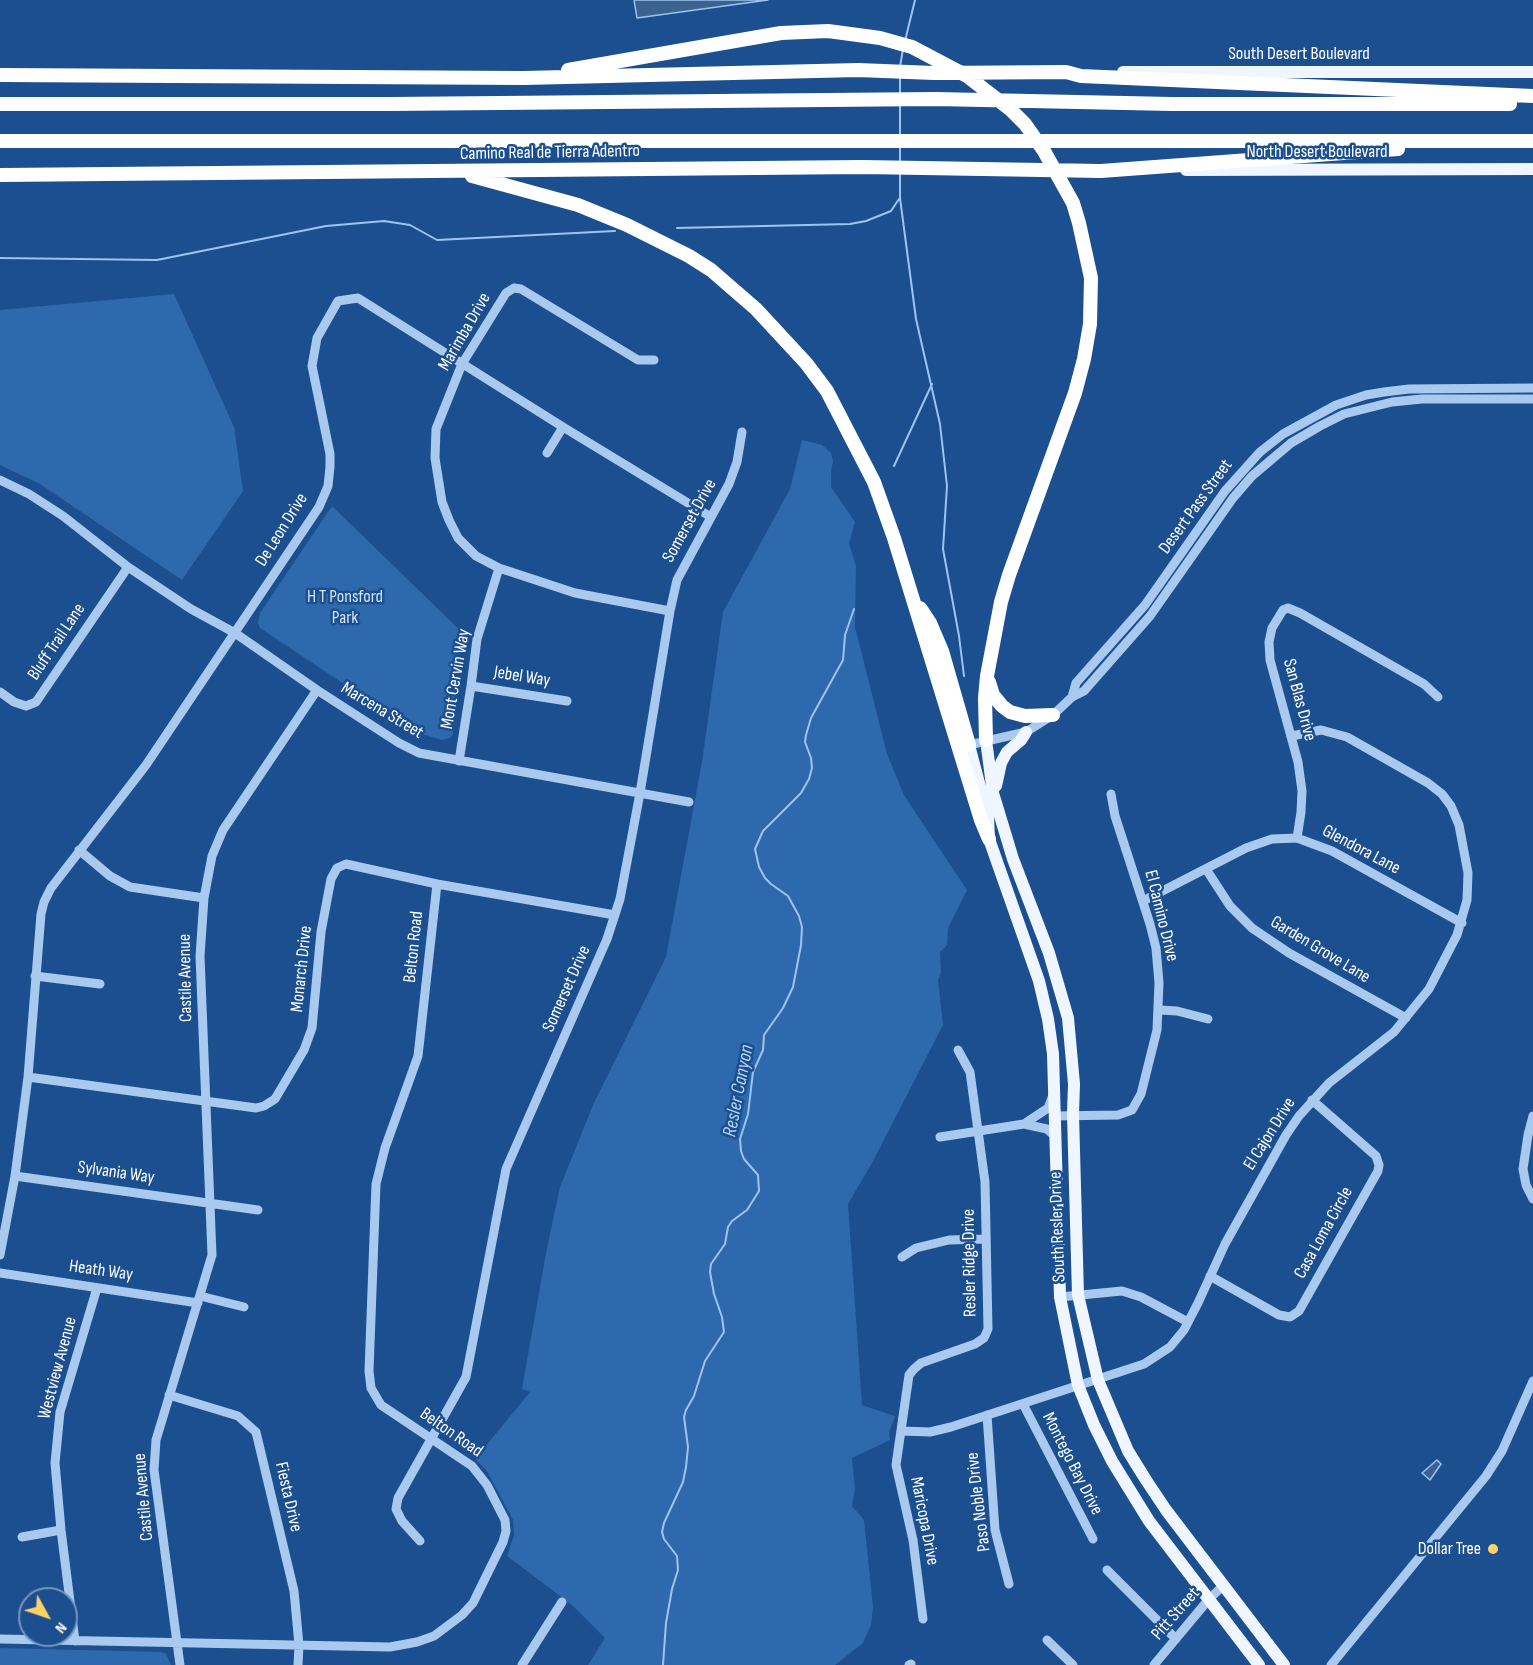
<!DOCTYPE html>
<style>
body{margin:0}
#map{position:relative;width:1533px;height:1665px;overflow:hidden;background:#1b4f8f;font-family:"Sofia Sans Condensed",sans-serif}
canvas{display:block}
.north{position:absolute;left:18px;top:1587px;width:60px;height:60px;box-sizing:border-box;background:#1b4f8f;border:2px solid #7695bc;border-radius:50%;rotate:130deg;font-size:16px;font-weight:700;line-height:24px;text-align:center;color:#fff}
.north::after{content:'';display:block;margin:auto;width:21px;height:27px;background:#ffd166;clip-path:polygon(50% 0,100% 100%,50% 72%,0 100%)}
</style>
<div id="map">
<canvas width="1533" height="1665"></canvas>
<div class="north">N</div>
</div>
<script>
const ctx = document.querySelector('canvas').getContext('2d');
ctx.lineJoin = 'round';
function fillPath(path, color) { ctx.fillStyle = color; ctx.fill(path, 'evenodd'); }
const poly = rows => new Path2D(rows.map(r => 'M' + r).join(''));
function trace(path, color, width, dash) { ctx.strokeStyle = color; ctx.lineWidth = width; ctx.lineCap = dash ? 'butt' : 'round'; ctx.setLineDash(dash || []); ctx.stroke(path); }
function write(font, color, halo, rows, align = 'center') {
  ctx.font = font + ' "Sofia Sans Condensed",sans-serif'; ctx.lineWidth = 5; ctx.setLineDash([]); ctx.textBaseline = 'middle'; ctx.strokeStyle = halo; ctx.fillStyle = color; for (const [text, x, y, turn = 0] of rows) {
    ctx.save(); ctx.translate(x, y); ctx.rotate((+turn || 0) * Math.PI / 180); ctx.textAlign = isNaN(turn) ? turn : align; if (halo) ctx.strokeText(text, 0, 0); ctx.fillText(text, 0, 0); ctx.restore();
  }
}
fillPath(poly([
 [174,294,234,427,243,491,182,580,40,484,0,465,0,310],
 [802,440,822,445,831,453,833,461,831,472,831,487,855,522,849,543,856,566,855,627,887,754,904,795,967,890,948,928,947,945,940,952,941,973,938,980,943,1025,872,1163,848,1204,862,1405,895,1416,889,1433,890,1440,852,1458,855,1489,852,1506,864,1520,873,1607,871,1625,863,1643,835,1665,588,1665,605,1638,572,1605,507,1556,514,1535,513,1520,487,1471,475,1459,530,1392,522,1389,546,1253,560,1187,593,1105,666,957,702,762,723,612,790,489],
 [332,506,466,636,460,656,462,668,453,734,450,738,442,740,422,734,404,724,260,628,258,623,260,613],
 [0,1648,161,1652,166,1654,171,1665,0,1665]
]), '#2e69ad');
const water = poly([
 [634,0,768,0,637,18,634,0],
 [1437,1460,1441,1464,1430,1480,1422,1473,1437,1460]
]);
fillPath(water, '#3c6290');
trace(water, '#9cc4f0', 1.5);
trace(poly([
 [905,41,915,0],
 [900,67,903,49],
 [900,94,900,76],
 [900,136,900,103],
 [900,163,900,145],
 [900,172,900,198,916,319,940,424,947,486,943,549,959,636,964,676],
 [677,228,850,224,866,221,891,211,899,199],
 [0,258,157,260,326,226,384,221,410,225,437,240,615,231],
 [894,466,932,384],
 [663,1665,666,1623,672,1589,678,1570,677,1556,664,1539,662,1532,664,1523,683,1482,686,1467,688,1447,684,1417,686,1410,694,1396,705,1361,724,1332,722,1317,714,1294,710,1272,711,1264,725,1244,728,1227,732,1221,747,1210,759,1191,758,1175,744,1159,741,1151,740,1139,748,1114,753,1072,763,1050,764,1035,783,1008,793,987,801,945,802,927,799,916,788,896,771,884,765,878,759,867,755,849,763,831,801,793,809,779,812,768,811,758,805,742,806,735,811,718,843,660,845,635,854,609]
]), '#9cc4f0', 2);
trace(poly([
 [654,360,638,360,521,289,514,288,506,293,462,364,436,429,435,458,442,502,449,520,458,538,476,556,499,568,575,593,670,611],
 [547,453,563,427],
 [0,480,29,494,63,516,128,567,191,609,235,633,317,690,399,743,419,753,689,802],
 [471,686,567,701],
 [0,692,14,702,26,706,36,702,128,567],
 [1072,697,1076,683,1145,605,1225,491,1260,452,1283,434,1336,405,1366,395,1384,392,1409,389,1533,388],
 [969,745,1026,732,1053,715,1072,697,1084,691,1150,616,1233,498,1252,476,1291,443,1320,426,1344,414,1392,402,1422,399,1533,399],
 [459,761,471,686,477,639,499,568],
 [1297,838,1301,812,1302,791,1298,762,1270,660,1269,642,1272,628,1283,610,1288,608,1300,613,1424,684,1438,697],
 [79,850,110,876,130,887,204,898],
 [1206,869,1230,906,1252,928,1289,953,1406,1018],
 [1143,901,1246,848,1272,839,1297,838,1332,851,1462,923],
 [35,976,100,984],
 [1160,1010,1177,1011,1208,1019],
 [28,1077,256,1108,264,1106,275,1099,304,1050,312,1028,321,932,331,879,337,868,346,864,437,884,615,915],
 [1054,1116,1118,1115,1132,1110,1141,1094,1157,1030,1159,983,1156,948,1150,924,1115,816,1111,794],
 [1533,1116,1528,1135,1523,1169,1526,1185,1533,1199],
 [1024,1124,1048,1108,1053,1095],
 [940,1137,1024,1124,1047,1129,1055,1136],
 [15,1176,258,1210],
 [0,1255,15,1176,28,1077,41,914,44,902,51,888,146,765,319,507,328,486,330,467,330,454,312,366,317,338,338,301,358,298,563,427,711,517],
 [902,1257,916,1248,949,1240,986,1239],
 [0,1273,198,1303],
 [1210,1276,1279,1315,1290,1317,1299,1311,1378,1171,1379,1165,1376,1156,1312,1100],
 [200,1296,244,1307],
 [1060,1297,1122,1291,1141,1297,1188,1322],
 [169,1395,238,1416,256,1432,294,1591,299,1645,298,1665],
 [1023,1404,1093,1539],
 [987,1415,995,1530,1009,1584],
 [902,1431,930,1432,951,1427,1144,1364,1170,1347,1184,1330,1198,1303,1225,1244,1286,1135,1299,1116,1329,1083,1394,1032,1429,989,1457,935,1467,900,1468,873,1459,825,1451,806,1442,794,1428,783,1347,737,1321,730,1292,736],
 [22,1537,61,1530],
 [420,1541,402,1521,396,1509,398,1498,466,1377,506,1169,607,939,620,899,640,793,670,611,677,580,729,484,737,462,742,432],
 [1107,1570,1176,1639],
 [923,1619,913,1540,896,1465,909,1375,914,1369,921,1363,975,1344,984,1338,988,1329,985,1182,970,1072,958,1050],
 [0,1639,390,1647,417,1642,434,1636,462,1615,473,1603,503,1542,506,1531,505,1520,487,1485,472,1466,381,1405,371,1388,369,1371,376,1184,385,1148,418,1056,437,884],
 [1047,1640,1073,1665],
 [75,1641,61,1530,55,1463,60,1412,97,1288],
 [180,1665,154,1470,156,1440,212,1255,200,956,204,898,212,856,223,830,317,690],
 [522,1665,562,1602],
 [909,1665,911,1664],
 [1154,1665,1209,1599,1224,1585],
 [1331,1665,1486,1476,1502,1451,1533,1381]
]), '#a9c9ee', 9);
trace(poly([
 [1123,72,1533,72],
 [1186,170,1533,169],
 [986,740,993,793,1000,816,1013,859,1049,953,1068,1018,1074,1084,1073,1114,1078,1295,1098,1380,1128,1451,1146,1480,1166,1510,1284,1665],
 [969,745,988,817,989,839,1039,981,1048,1019,1053,1054,1060,1297,1078,1385,1094,1425,1112,1461,1149,1521,1259,1665],
 [996,786,1001,763,1007,752,1021,740,1026,732]
]), '#f0f6ff', 12);
trace(poly([
 [568,70,781,33,828,31,880,38,912,47,967,76,1011,110,1025,124,1044,151,1073,203,1079,223,1091,278,1090,324,1084,359,1075,393,1009,575,1001,602,987,676,985,698,986,740],
 [0,75,524,78,858,70,934,73,1066,72,1081,76,1533,96],
 [0,104,390,104,935,99,1172,104,1510,104],
 [0,141,1533,141],
 [0,175,863,167,1101,171,1398,149],
 [472,176,578,205,627,225,689,256,711,270,756,309,806,363,827,391,874,482,894,538,981,820,989,839],
 [920,608,930,623,942,651,969,745],
 [989,682,993,695,1002,706,1010,712,1025,716,1053,715]
]), '#fff', 14);
for (const [x, y, r, color] of [
 [1493,1549,6,"#ffd166"]
]) { const dot = new Path2D(); dot.arc(x, y, r, 0, 2 * Math.PI); ctx.fillStyle = color; ctx.fill(dot); trace(dot, '#1b4f8f', 2); }
write('18px', '#fff', '#1b4f8f', [
 ["South Desert Boulevard",1299,54],
 ["North Desert Boulevard",1317,152],
 ["Camino Real de Tierra Adentro",550,153,-1],
 ["Marimba Drive",465,332,-60],
 ["Desert Pass Street",1196,507,-54],
 ["Somerset Drive",690,521,-61],
 ["De Leon Drive",282,530,-58],
 ["Bluff Trail Lane",57,642,-56],
 ["Jebel Way",522,677,9],
 ["Mont Cervin Way",456,679,-80],
 ["San Blas Drive",1299,700,75],
 ["Marcena Street",382,711,31],
 ["Glendora Lane",1361,850,28],
 ["El Camino Drive",1161,916,76],
 ["Belton Road",414,947,-84],
 ["Garden Grove Lane",1320,950,31],
 ["Monarch Drive",302,969,-84],
 ["Castile Avenue",186,978,-91],
 ["Somerset Drive",567,989,-66],
 ["El Cajon Drive",1270,1134,-58],
 ["Sylvania Way",116,1173,8],
 ["South Resler Drive",1058,1227,-92],
 ["Casa Loma Circle",1324,1233,-61],
 ["Resler Ridge Drive",970,1263,-91],
 ["Heath Way",101,1271,8],
 ["Westview Avenue",58,1368,-75],
 ["Belton Road",451,1433,35],
 ["Montego Bay Drive",1072,1464,63],
 ["Castile Avenue",144,1497,-95],
 ["Fiesta Drive",288,1497,77],
 ["Paso Noble Drive",979,1502,-97],
 ["Maricopa Drive",924,1521,79],
 ["Pitt Street",1176,1614,-49]
]);
write('18px', '#cfe3fa', '#1b4f8f', [
 ["H T Ponsford",345,597],
 ["Park",345,618]
]);
write('18px', '#fff', '#1b4f8f', [
 ["Dollar Tree",1481,1549]
], 'right');
write('italic 20px', '#b5d3f5', '#1b4f8f', [
 ["Resler Canyon",739,1091,-79]
]);
</script>
